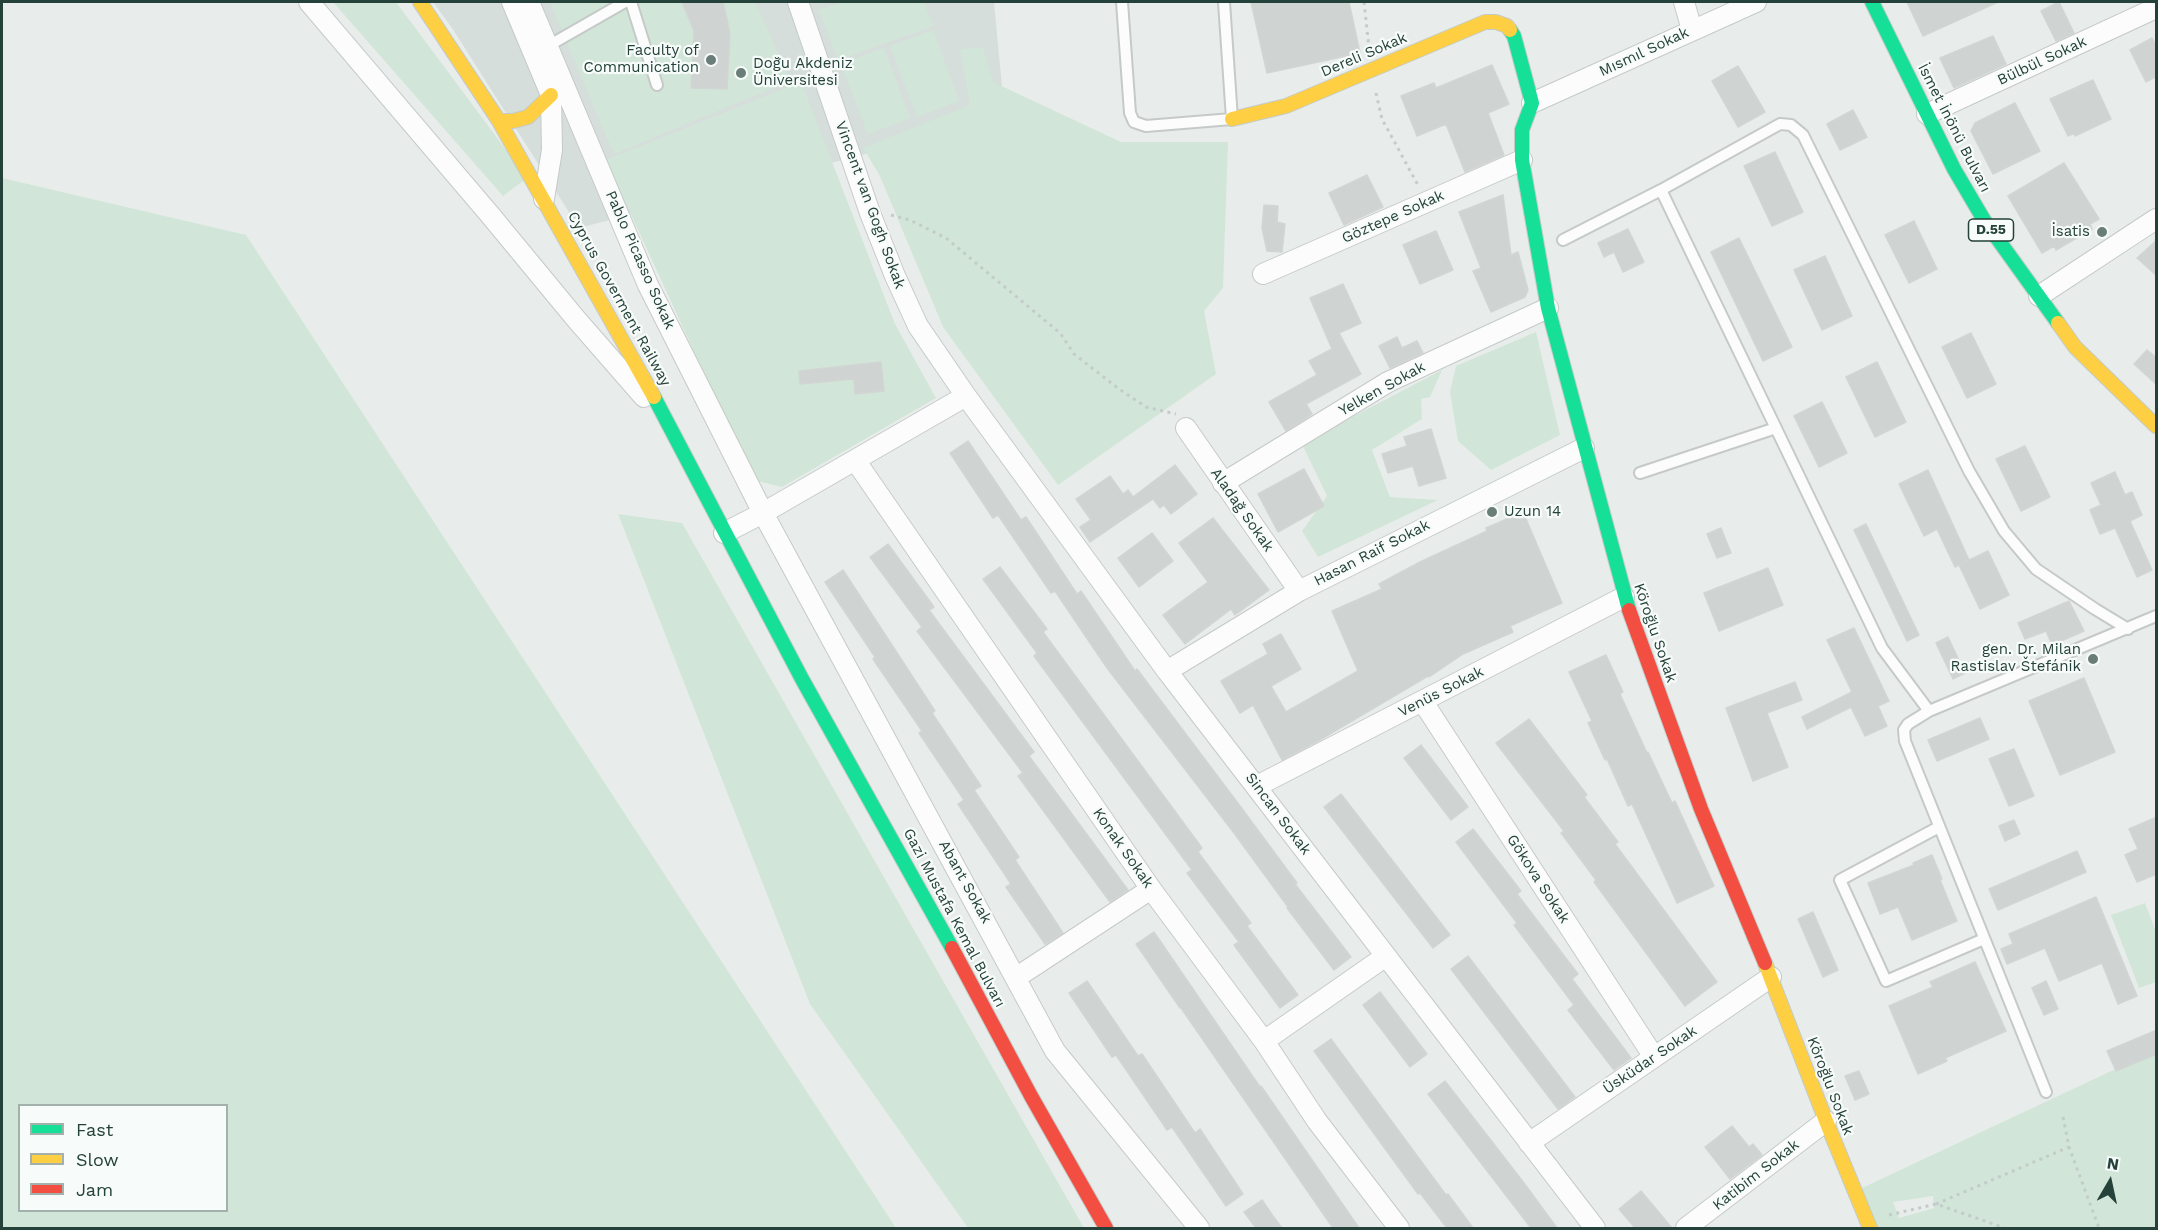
<!DOCTYPE html>
<meta charset="utf-8">
<style>
body{margin:0}
#map{position:relative;width:2158px;height:1230px;overflow:hidden;background:#e8edeb;font-family:"Work Sans",sans-serif}
canvas{display:block}
.frame{position:absolute;inset:0;border:3px solid #24423a;pointer-events:none}
.legend{position:absolute;left:18px;top:1104px;width:210px;height:108px;box-sizing:border-box;background:#f7fbf9;border:2px solid #a3b1ad;margin:0;padding:8px 10px;list-style:none;font-size:18px;color:#24423a}
.legend li{display:flex;align-items:center;gap:12px;height:30px}
.legend b{width:30px;border:2px solid #a3b1ad}
.north{position:absolute;left:2080px;top:1152px;width:60px;height:60px;-webkit-text-stroke:4px #f7fbf9;paint-order:stroke;rotate:9deg;font-size:16px;font-weight:700;line-height:24px;text-align:center;color:#24423a}
.north::after{content:'';display:block;margin:auto;width:21px;height:27px;background:#24423a;clip-path:polygon(50% 0,100% 100%,50% 72%,0 100%)}
</style>
<div id="map">
<canvas width="2158" height="1230"></canvas>
<div class="frame"></div>
<ul class="legend">
<li><b style="height:8px;background:#16e098"></b>Fast</li>
<li><b style="height:8px;background:#ffcf43"></b>Slow</li>
<li><b style="height:8px;background:#f24e42"></b>Jam</li>
</ul>
<div class="north">N</div>
</div>
<script>
const ctx = document.querySelector('canvas').getContext('2d');
ctx.lineJoin = 'round';
function fillPath(path, color) { ctx.fillStyle = color; ctx.fill(path, 'evenodd'); }
const poly = rows => new Path2D(rows.map(r => 'M' + r).join(''));
function trace(path, color, width, dash) { ctx.strokeStyle = color; ctx.lineWidth = width; ctx.lineCap = dash ? 'butt' : 'round'; ctx.setLineDash(dash || []); ctx.stroke(path); }
function write(font, color, halo, rows, align = 'center') {
  ctx.font = font + ' "Work Sans",sans-serif'; ctx.lineWidth = 4.5; ctx.setLineDash([]); ctx.textBaseline = 'middle'; ctx.strokeStyle = halo; ctx.fillStyle = color; for (const [text, x, y, turn = 0] of rows) {
    ctx.save(); ctx.translate(x, y); ctx.rotate((+turn || 0) * Math.PI / 180); ctx.textAlign = isNaN(turn) ? turn : align; if (halo) ctx.strokeText(text, 0, 0); ctx.fillText(text, 0, 0); ctx.restore();
  }
}
fillPath(poly([
 [433,2,994,2,1005,118,579,228,452,28]
]), '#d6dedb');
fillPath(poly([
 [333,2,396,2,527,178,503,196],
 [550,2,755,2,790,81,614,154],
 [843,2,924,2,933,26,838,60,819,10],
 [933,30,959,101,917,117,890,46],
 [884,48,910,118,868,134,841,64],
 [983,48,993,82,1121,142,1228,142,1223,288,1204,311,1216,374,1058,485,943,327,879,174,863,148,970,105,960,49],
 [801,82,895,324,936,398,782,487,753,480,606,160],
 [2,178,246,235,896,1228,2,1228],
 [20,1106,226,1106,226,1210,20,1210],
 [1536,332,1560,435,1491,470,1458,441,1450,392,1456,366],
 [1442,370,1430,397,1421,399,1422,419,1372,450,1390,497,1438,500,1318,557,1302,531,1327,496,1303,446,1333,427],
 [618,514,682,523,1084,1228,968,1228,810,1004],
 [2145,903,2156,932,2156,982,2139,988,2111,915],
 [2156,1050,2156,1228,1876,1228,1862,1188],
 [1933,1196,1934,1208,1899,1218,1893,1202]
]), '#d1e6d8');
const building = poly([
 [682,2,723,2,730,33,727,89,691,88,694,31,682,2],
 [1251,2,1349,2,1360,53,1267,73,1251,2],
 [1907,2,1998,2,1923,36,1907,2],
 [2059,2,2074,33,2056,41,2041,11,2059,2],
 [1993,36,2006,64,1954,88,1940,58,1993,36],
 [2152,38,2157,47,2157,76,2146,82,2130,50,2152,38],
 [1492,65,1509,104,1488,113,1504,155,1465,172,1446,124,1417,136,1401,96,1434,83,1436,88,1492,65],
 [1738,66,1765,112,1738,127,1712,81,1738,66],
 [2093,80,2111,119,2075,136,2074,133,2068,136,2050,99,2093,80],
 [2015,103,2040,151,1993,174,1971,131,1975,123,2015,103],
 [1853,110,1867,137,1840,150,1827,124,1853,110],
 [1775,152,1803,212,1772,226,1744,166,1775,152],
 [2064,163,2099,219,2090,224,2092,229,2056,250,2054,246,2042,253,2008,196,2064,163],
 [1367,175,1383,207,1344,225,1329,193,1367,175],
 [1503,195,1511,255,1518,252,1528,290,1525,297,1491,312,1473,271,1481,268,1459,212,1503,195],
 [1264,205,1278,206,1277,222,1285,224,1282,252,1267,251,1262,228,1264,205],
 [1914,221,1937,269,1909,283,1885,235,1914,221],
 [1628,229,1644,262,1623,272,1614,252,1604,257,1598,243,1628,229],
 [1436,231,1453,270,1420,284,1403,245,1436,231],
 [1739,238,1792,347,1763,361,1711,252,1739,238],
 [2157,240,2157,276,2137,258,2157,240],
 [1825,256,1852,316,1822,330,1794,270,1825,256],
 [1343,284,1361,323,1339,333,1361,374,1306,404,1312,414,1286,431,1269,402,1317,375,1309,361,1332,349,1310,298,1343,284],
 [1971,333,1996,384,1967,398,1942,347,1971,333],
 [1397,337,1402,348,1417,341,1423,353,1390,368,1379,346,1397,337],
 [2147,350,2157,358,2157,385,2134,364,2147,350],
 [881,362,884,391,855,394,854,379,800,384,799,371,881,362],
 [1877,362,1906,422,1875,437,1846,377,1877,362],
 [1822,402,1847,453,1819,467,1794,416,1822,402],
 [1431,429,1446,478,1419,486,1413,466,1388,473,1382,454,1407,446,1404,437,1431,429],
 [968,441,1021,520,1026,517,1077,594,1081,591,1135,671,1137,669,1240,806,1297,883,1295,884,1351,957,1334,970,1287,908,1288,907,1234,833,1107,668,1055,591,1051,593,998,515,993,518,950,453,968,441],
 [2025,446,2050,497,2021,511,1996,459,2025,446],
 [1175,465,1197,494,1171,514,1164,505,1160,508,1153,499,1090,542,1080,527,1091,520,1076,499,1110,476,1123,494,1128,490,1133,497,1175,465],
 [1304,469,1324,506,1278,532,1258,494,1304,469],
 [1928,470,1969,560,1955,567,1937,529,1924,536,1899,484,1928,470],
 [2115,472,2125,495,2132,492,2142,515,2130,521,2152,570,2137,577,2115,528,2100,534,2090,510,2101,505,2091,483,2115,472],
 [1523,512,1562,603,1510,626,1513,632,1463,654,1429,677,1428,676,1318,741,1282,760,1253,705,1240,713,1221,681,1268,654,1263,644,1281,634,1301,669,1271,686,1286,712,1358,671,1332,611,1382,589,1379,584,1420,562,1487,531,1486,528,1523,512],
 [1213,518,1269,590,1235,615,1231,609,1185,644,1163,615,1208,582,1179,543,1213,518],
 [1866,524,1919,635,1907,641,1854,530,1866,524],
 [1721,528,1731,553,1717,558,1707,534,1721,528],
 [1152,533,1173,561,1139,587,1118,558,1152,533],
 [888,544,934,607,929,610,1034,752,1029,756,1128,890,1110,902,1018,776,1023,773,917,631,922,627,870,557,888,544],
 [1988,551,2009,595,1980,609,1959,565,1988,551],
 [1000,567,1047,629,1043,632,1202,848,1198,852,1251,923,1247,926,1298,995,1280,1008,1234,945,1239,942,1187,873,1192,870,1034,656,1037,653,983,579,1000,567],
 [1768,568,1783,605,1719,631,1704,593,1768,568],
 [843,570,935,711,932,713,981,786,974,790,1019,857,1015,860,1063,933,1045,944,1006,887,1011,884,958,804,964,800,919,733,922,731,873,659,875,657,825,582,843,570],
 [2069,601,2084,631,2052,645,2046,631,2025,639,2018,623,2069,601],
 [1854,628,1889,701,1878,706,1887,726,1865,736,1851,707,1807,729,1802,717,1852,692,1827,640,1854,628],
 [1948,637,1965,673,1953,679,1936,643,1948,637],
 [1606,655,1623,692,1620,694,1647,753,1648,752,1672,803,1675,801,1714,886,1677,903,1632,804,1628,806,1607,759,1605,760,1588,723,1592,721,1569,672,1606,655],
 [2084,678,2115,752,2060,775,2029,701,2084,678],
 [1795,682,1802,700,1767,713,1788,767,1753,781,1726,708,1795,682],
 [1980,718,1989,739,1937,761,1928,740,1980,718],
 [1529,719,1587,795,1584,797,1618,842,1615,844,1717,982,1685,1006,1594,882,1596,880,1561,833,1564,831,1496,743,1529,719],
 [1421,745,1468,807,1451,820,1404,758,1421,745],
 [2014,749,2034,796,2009,806,1989,759,2014,749],
 [1341,794,1450,935,1433,948,1324,807,1341,794],
 [2157,817,2157,874,2137,882,2125,855,2138,849,2129,829,2157,817],
 [2014,820,2020,834,2005,841,1999,826,2014,820],
 [1473,829,1521,891,1517,894,1578,974,1572,979,1631,1058,1614,1070,1568,1010,1574,1005,1514,925,1517,923,1456,842,1473,829],
 [2077,851,2086,872,1998,910,1989,889,2077,851],
 [1932,855,1942,879,1940,880,1957,921,1912,940,1898,907,1880,914,1868,883,1914,865,1913,863,1932,855],
 [2096,897,2137,996,2118,1004,2102,963,2059,981,2045,948,2007,964,2001,949,2013,944,2009,934,2096,897],
 [1813,912,1838,970,1823,977,1798,919,1813,912],
 [1154,932,1260,1087,1261,1086,1359,1228,1333,1228,1181,1008,1180,1008,1136,944,1154,932],
 [1468,956,1575,1097,1558,1109,1451,969,1468,956],
 [1975,962,2006,1031,1945,1058,1947,1061,1918,1074,1889,1006,1933,987,1930,982,1975,962],
 [1087,981,1138,1056,1142,1054,1195,1133,1200,1129,1243,1194,1226,1206,1172,1127,1167,1130,1116,1055,1112,1057,1069,993,1087,981],
 [2046,981,2058,1009,2044,1015,2032,988,2046,981],
 [1380,992,1427,1054,1410,1067,1363,1005,1380,992],
 [2157,1030,2157,1054,2116,1071,2107,1051,2157,1030],
 [1331,1039,1446,1195,1448,1194,1473,1228,1447,1228,1420,1193,1418,1194,1314,1051,1331,1039],
 [1859,1071,1869,1094,1855,1100,1845,1076,1859,1071],
 [1445,1081,1524,1183,1557,1228,1531,1228,1428,1094,1445,1081],
 [1732,1126,1749,1147,1753,1144,1762,1155,1730,1179,1705,1147,1732,1126],
 [1641,1191,1672,1228,1635,1228,1619,1209,1641,1191],
 [1262,1200,1273,1216,1282,1228,1256,1228,1244,1212,1262,1200]
]);
fillPath(building, '#cfd4d2');
trace(building, '#d1d6d4', 1.5);
const lane = poly([
 [631,2,657,85],
 [1122,2,1130,113,1134,122,1146,126,1232,119,1224,2],
 [548,46,625,2],
 [1661,190,1882,648,1929,711,2156,616],
 [1563,240,1661,190,1780,124,1791,125,1803,135,1969,471,2004,531,2036,569,2095,609,2128,629],
 [1640,473,1776,428],
 [1929,711,1908,724,1904,730,1905,741,2046,1092],
 [1939,827,1840,880,1886,981,1984,939]
]);
const street = poly([
 [309,2,491,216,576,319,644,397],
 [512,2,551,95,552,150,544,199],
 [529,2,648,285,763,513,1055,1051,1199,1228],
 [798,2,870,213,895,276,918,326,966,396,1167,671,1595,1228],
 [1684,2,1692,30],
 [1532,103,1756,2],
 [1927,114,2156,8],
 [1263,274,1522,160],
 [2039,296,2156,219],
 [1186,428,1299,591],
 [855,460,1151,889,1264,1041,1317,1121,1399,1228],
 [1223,483,1388,382,1548,308],
 [724,533,763,513,966,396],
 [1167,671,1299,591,1584,448],
 [1423,702,1654,1057],
 [1257,786,1624,597],
 [1017,977,1151,889],
 [1264,1041,1386,956],
 [1529,1143,1771,977],
 [1686,1228,1826,1121]
]);
const fast = poly([
 [1872,2,1954,169,1984,220,2058,323],
 [1510,30,1514,36,1532,103,1522,130,1522,160,1548,308,1629,610],
 [654,397,802,679,952,948]
]);
const slow = poly([
 [420,2,499,121,654,397],
 [1232,119,1286,106,1485,22,1496,22,1507,26,1510,30],
 [499,121,513,121,528,117,551,95],
 [2058,323,2075,347,2156,426],
 [1765,963,1826,1121,1870,1228]
]);
const jam = poly([
 [1629,610,1701,809,1765,963],
 [952,948,1031,1096,1106,1228]
]);
trace(lane, '#c5cac8', 14);
trace(street, '#c5cac8', 22);
trace(fast, '#c3cbc8', 16);
trace(slow, '#c3cbc8', 16);
trace(jam, '#c3cbc8', 16);
trace(poly([
 [1364,2,1369,48],
 [1376,93,1382,119,1419,187],
 [891,215,910,220,946,238,1060,333,1074,354,1119,389,1146,407,1176,414],
 [2063,1117,2069,1147,2099,1228],
 [1936,1204,2069,1147],
 [1889,1215,1936,1204,2005,1228]
]), '#c3ccca', 3, [3, 4.5]);
trace(lane, '#fcfcfc', 10);
trace(street, '#fcfcfc', 20);
trace(fast, '#16e098', 14);
trace(slow, '#ffcf43', 14);
trace(jam, '#f24e42', 14);
for (const [x, y, r, color] of [
 [711,60,6,"#697e78"],
 [741,73,6,"#697e78"],
 [2102,232,6,"#697e78"],
 [1492,512,6,"#697e78"],
 [2093,659,6,"#697e78"]
]) { const dot = new Path2D(); dot.arc(x, y, r, 0, 2 * Math.PI); ctx.fillStyle = color; ctx.fill(dot); trace(dot, '#f7fbf9', 2); }
for (const [x, y, w] of [
 [1991,230,45]
]) { const box = new Path2D(); box.roundRect(x - w / 2, y - 11, w, 22, 4.5); ctx.fillStyle = '#f7fbf9'; ctx.fill(box); trace(box, '#24423a', 1.5); }
write('bold 14px', '#24423a', null, [
 ["D.55",1991,230]
]);
write('15px', '#24423a', '#f7fbf9', [
 ["Faculty of",699,51],
 ["Communication",699,68],
 ["Doğu Akdeniz",753,64,"left"],
 ["Üniversitesi",753,81,"left"],
 ["İsatis",2090,232],
 ["Uzun 14",1504,512,"left"],
 ["gen. Dr. Milan",2081,650],
 ["Rastislav Štefánik",2081,667]
], 'right');
write('15px', '#24423a', '#f7fbf9', [
 ["Mısmıl Sokak",1644,52,-25],
 ["Dereli Sokak",1364,55,-23],
 ["Bülbül Sokak",2042,61,-25],
 ["İsmet İnönü Bulvarı",1954,128,63],
 ["Vincent van Gogh Sokak",870,205,70],
 ["Göztepe Sokak",1393,217,-24],
 ["Pablo Picasso Sokak",640,260,66],
 ["Cyprus Goverment Railway",619,299,61],
 ["Yelken Sokak",1382,389,-29],
 ["Aladağ Sokak",1242,510,55],
 ["Hasan Raif Sokak",1372,553,-27],
 ["Köroğlu Sokak",1655,633,71],
 ["Venüs Sokak",1441,692,-27],
 ["Sincan Sokak",1278,814,53],
 ["Konak Sokak",1123,848,55],
 ["Gökova Sokak",1538,879,57],
 ["Abant Sokak",965,882,61],
 ["Gazi Mustafa Kemal Bulvarı",954,918,62],
 ["Üsküdar Sokak",1650,1060,-34],
 ["Köroğlu Sokak",1830,1086,69],
 ["Katibim Sokak",1756,1175,-38]
]);
</script>
